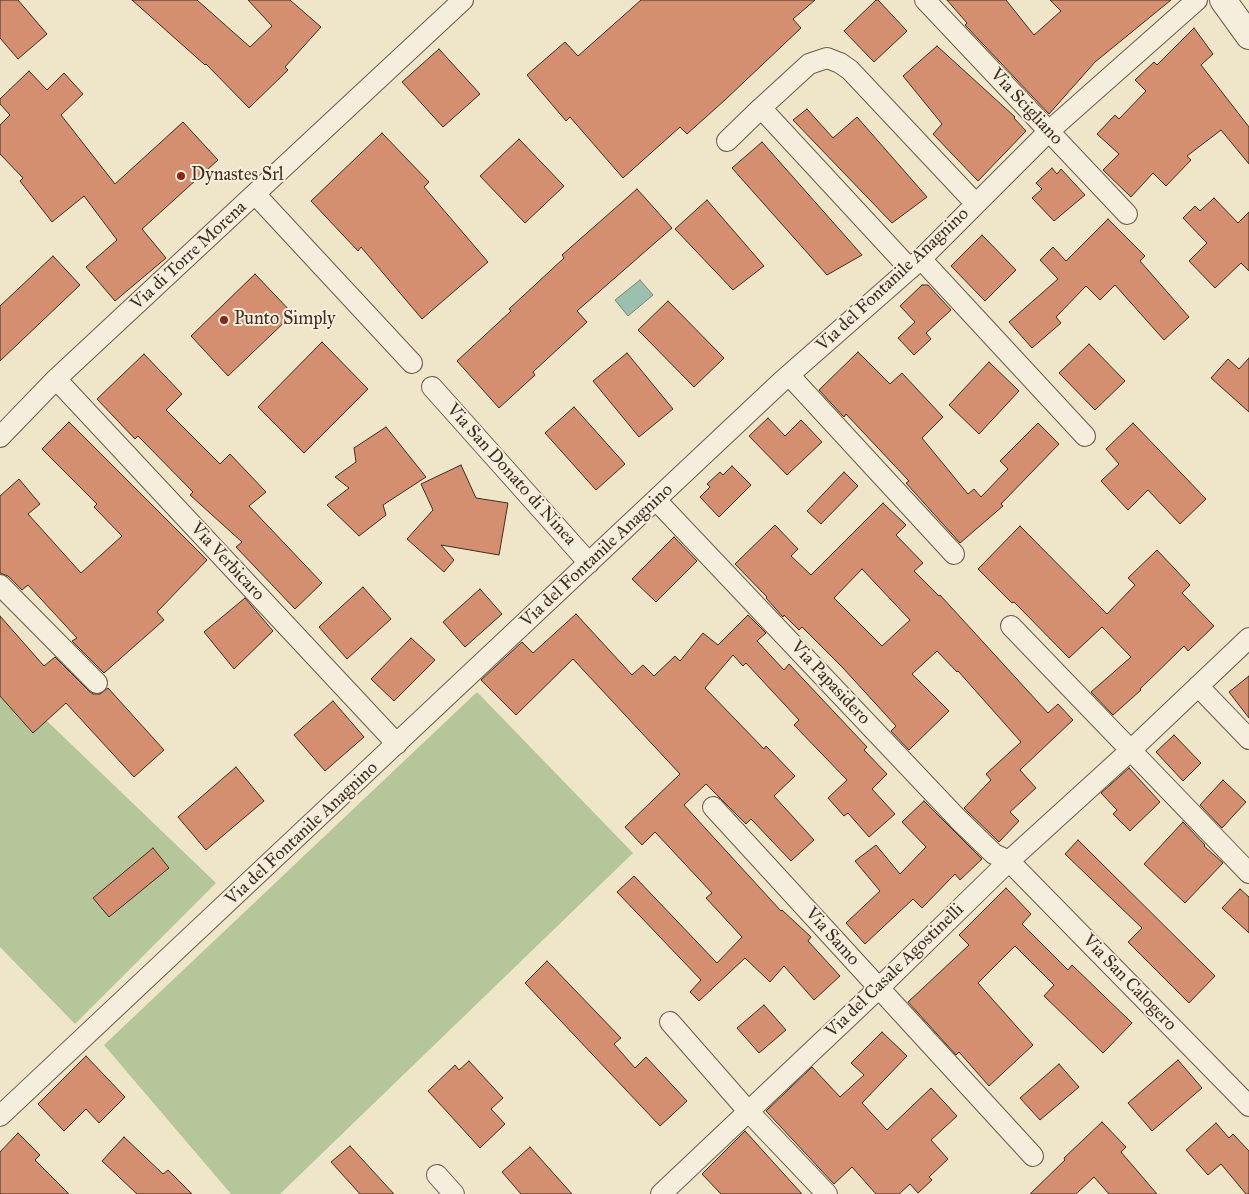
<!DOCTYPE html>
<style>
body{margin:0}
canvas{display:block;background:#efe5c9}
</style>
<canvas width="1249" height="1194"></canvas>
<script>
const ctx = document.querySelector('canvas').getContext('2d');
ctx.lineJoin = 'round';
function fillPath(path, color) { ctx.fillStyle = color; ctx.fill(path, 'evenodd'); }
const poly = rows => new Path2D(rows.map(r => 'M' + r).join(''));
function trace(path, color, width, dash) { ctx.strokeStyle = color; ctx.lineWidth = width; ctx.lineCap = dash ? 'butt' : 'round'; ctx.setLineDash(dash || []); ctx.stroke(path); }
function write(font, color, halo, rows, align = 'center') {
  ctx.font = font + ' "IM FELL Great Primer",serif'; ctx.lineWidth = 4; ctx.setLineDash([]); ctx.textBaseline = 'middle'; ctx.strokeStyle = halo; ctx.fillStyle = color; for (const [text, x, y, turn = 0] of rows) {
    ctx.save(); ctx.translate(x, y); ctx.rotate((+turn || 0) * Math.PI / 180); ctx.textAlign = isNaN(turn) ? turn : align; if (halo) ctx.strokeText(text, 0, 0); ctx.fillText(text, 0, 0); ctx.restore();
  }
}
fillPath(poly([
 [0,676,216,883,75,1024,0,947],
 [477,692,633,853,280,1194,231,1194,104,1045]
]), '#b4c69a');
const water = poly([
 [640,280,653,295,628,316,615,300,640,280]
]);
fillPath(water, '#9bc0af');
trace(water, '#768675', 1);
const building = poly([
 [0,0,18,0,47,34,18,59,0,38,0,0],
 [132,0,197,0,250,47,272,26,248,0,290,0,321,27,285,67,288,70,249,108,206,64,205,65,132,0],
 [641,0,815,0,793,19,801,28,725,100,687,134,680,127,623,178,570,117,566,121,527,75,565,42,578,56,641,0],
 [876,0,878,0,907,31,874,62,844,31,876,0],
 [947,0,1006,0,1034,35,1061,11,1050,0,1171,0,1095,62,1049,114,965,25,967,23,947,0],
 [1194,28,1213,54,1201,65,1249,127,1249,164,1221,130,1187,156,1191,160,1166,186,1153,173,1131,197,1103,170,1119,154,1097,134,1115,115,1119,119,1146,91,1135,80,1154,62,1157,65,1194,28],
 [937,46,1015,117,1014,118,1026,131,978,181,933,134,942,124,903,76,937,46],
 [439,49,480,94,443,127,402,82,439,49],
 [29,71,47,90,64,73,83,94,61,115,115,184,183,122,218,160,142,229,166,258,115,301,86,267,117,240,84,196,52,222,20,181,23,178,0,154,0,125,10,115,0,104,0,99,29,71],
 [807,109,833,138,857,117,927,197,892,223,793,120,807,109],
 [382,133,429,182,424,187,488,262,422,319,361,247,358,251,311,201,382,133],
 [519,139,564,186,525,223,480,176,519,139],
 [762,142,862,255,827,275,732,168,762,142],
 [1052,168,1057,174,1061,169,1085,195,1054,221,1032,198,1042,189,1036,183,1052,168],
 [637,189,672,228,577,311,587,322,533,372,535,375,499,408,457,361,511,311,509,309,564,258,562,255,637,189],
 [1214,198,1238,223,1249,212,1249,271,1241,263,1215,288,1189,261,1207,243,1183,218,1195,206,1200,211,1214,198],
 [707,200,764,266,733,290,675,229,707,200],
 [1108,219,1145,256,1140,261,1189,317,1164,340,1115,285,1100,300,1086,286,1056,317,1061,323,1032,348,1009,322,1058,279,1040,260,1053,247,1066,261,1108,219],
 [982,235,1016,270,985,301,951,266,982,235],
 [53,256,80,285,0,361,0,306,53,256],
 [255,274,293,314,228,376,191,336,255,274],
 [922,285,928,285,951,310,926,333,931,339,914,355,898,338,915,322,900,306,922,285],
 [668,301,724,358,694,387,638,330,668,301],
 [322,342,368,389,304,453,258,407,322,342],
 [1089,344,1125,381,1095,410,1059,373,1089,344],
 [858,352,890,384,902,373,943,417,922,438,968,494,974,489,981,497,1008,469,1000,461,1038,423,1059,444,1001,504,1003,506,960,543,906,483,909,481,846,414,844,417,819,390,858,352],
 [627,353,673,409,639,437,593,381,627,353],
 [144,354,182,394,166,410,220,464,230,454,266,492,249,506,322,583,295,609,236,547,242,542,190,495,193,492,138,436,135,439,97,399,144,354],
 [1249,358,1249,412,1211,378,1228,359,1239,369,1249,358],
 [989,362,1019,391,979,434,949,405,989,362],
 [574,407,625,464,596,490,545,433,574,407],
 [768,418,785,436,801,420,822,442,787,475,749,436,768,418],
 [69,422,207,560,157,612,164,620,104,673,72,641,77,638,28,585,22,590,8,576,0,573,0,496,19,479,40,504,28,514,81,573,122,536,94,507,97,504,42,449,69,422],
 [1133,423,1206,499,1180,524,1148,490,1128,510,1101,481,1119,464,1106,449,1133,423],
 [386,427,426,477,383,505,386,515,359,536,327,505,349,488,335,477,356,462,354,448,386,427],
 [461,465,476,498,508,503,499,555,441,545,454,560,444,572,407,539,433,510,421,484,461,465],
 [732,466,751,485,719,517,700,497,710,487,707,484,720,472,723,475,732,466],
 [844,472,858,486,821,524,807,511,844,472],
 [883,503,906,525,896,535,923,563,914,571,939,596,940,595,1048,713,1058,704,1073,720,1020,770,1036,788,1010,812,1019,821,999,842,964,808,991,780,986,774,1021,742,958,671,957,672,937,651,912,674,949,711,909,750,891,731,896,726,843,668,802,627,799,630,784,615,783,617,766,598,767,597,735,564,775,525,798,549,791,556,811,575,883,503],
 [862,569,910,620,882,646,834,598,862,569],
 [1020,526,1107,614,1135,585,1128,578,1157,550,1190,585,1182,593,1214,626,1188,651,1184,646,1140,689,1141,690,1113,715,1091,692,1131,657,1102,627,1069,658,1014,602,1012,603,978,569,1020,526],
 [674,537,697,561,656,602,632,579,674,537],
 [363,587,391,619,347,659,319,627,363,587],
 [480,589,502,614,465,647,443,622,480,589],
 [245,598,273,631,234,669,204,632,245,598],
 [576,614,632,675,643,665,654,676,675,656,680,661,703,633,718,645,748,615,766,633,757,641,784,670,789,664,867,747,864,750,887,774,872,789,895,814,869,837,848,813,844,816,828,798,847,780,794,725,799,720,746,663,743,666,733,655,705,688,764,749,766,746,795,776,774,796,814,840,791,861,751,819,746,824,706,784,684,805,781,911,782,910,811,937,808,941,840,976,814,1000,784,966,770,982,745,958,699,1001,690,992,701,980,617,892,634,876,717,963,742,937,706,898,712,893,655,832,642,845,625,827,680,774,573,659,516,715,481,680,522,642,533,653,576,614],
 [0,616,44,666,55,657,89,691,93,694,100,694,108,688,164,750,134,777,66,703,33,733,0,696,0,616],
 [411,638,435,660,394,701,371,679,411,638],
 [1249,676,1249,718,1229,692,1249,676],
 [333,701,364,737,325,771,294,735,333,701],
 [1174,735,1201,763,1183,781,1156,752,1174,735],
 [236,767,264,801,206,850,178,817,236,767],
 [1129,768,1160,802,1130,831,1113,814,1117,810,1101,793,1129,768],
 [1223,780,1246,802,1222,828,1200,805,1223,780],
 [924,801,982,859,960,880,955,874,922,908,913,899,865,944,846,923,880,891,855,861,876,845,900,874,926,847,902,822,924,801],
 [1183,822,1205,845,1204,846,1223,863,1185,903,1144,864,1183,822],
 [1078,840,1215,976,1189,1003,1128,942,1142,928,1065,854,1078,840],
 [153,848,169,868,109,917,93,898,153,848],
 [1006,888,1031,914,1022,924,1068,970,1072,965,1132,1023,1103,1053,1044,996,1054,985,1015,946,978,983,1033,1045,989,1086,959,1052,956,1055,908,1002,969,945,959,935,1006,888],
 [1240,889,1249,897,1249,933,1222,908,1240,889],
 [547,961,621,1038,614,1044,635,1068,646,1057,687,1101,660,1126,525,983,547,961],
 [764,1005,786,1030,759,1053,737,1028,764,1005],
 [882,1032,907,1056,862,1103,887,1130,931,1088,957,1116,931,1140,948,1159,929,1177,932,1180,918,1193,910,1184,899,1194,876,1194,852,1167,834,1184,766,1111,812,1067,840,1097,864,1075,851,1063,882,1032],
 [86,1056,125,1097,99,1123,86,1109,64,1131,38,1104,86,1056],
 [1178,1060,1202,1088,1152,1131,1128,1103,1178,1060],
 [469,1061,503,1098,491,1109,505,1124,480,1148,428,1091,455,1065,459,1070,469,1061],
 [1059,1064,1079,1087,1040,1120,1020,1098,1059,1064],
 [1102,1122,1126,1147,1121,1152,1157,1194,1109,1194,1094,1177,1076,1194,1030,1194,1065,1160,1064,1158,1102,1122],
 [1216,1123,1229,1138,1233,1134,1249,1151,1249,1194,1246,1194,1221,1164,1208,1175,1186,1150,1216,1123],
 [745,1131,802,1194,721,1194,702,1174,745,1131],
 [18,1133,40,1155,35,1160,69,1194,0,1194,0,1152,18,1133],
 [124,1137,163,1174,168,1170,192,1194,137,1194,102,1161,124,1137],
 [350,1146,394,1194,360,1194,331,1162,350,1146],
 [530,1147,572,1194,521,1194,502,1172,530,1147]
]);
fillPath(building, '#d48f70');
trace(building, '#3f2e1e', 1);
const minor = poly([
 [925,0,1127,214],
 [727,141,761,108],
 [255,194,412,363],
 [921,259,1085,436],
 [910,269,761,108,809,64,827,58,840,63,850,70,976,204],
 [789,375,954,554],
 [56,379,397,744],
 [432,387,589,563],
 [0,437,56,379,463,0],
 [656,500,958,819,994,854,1009,861,1249,1106],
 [0,585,97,683],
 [1011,626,1249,873],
 [1198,686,1249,739],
 [713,807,1033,1156],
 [670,1022,748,1111,827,1194],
 [0,1116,782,381,921,259,1049,131,1197,0],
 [437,1175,454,1194],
 [661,1194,879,988,1009,861,1131,750,1249,638]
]);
const tertiary = poly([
 [1223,0,1249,36]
]);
trace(minor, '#6b5c49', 22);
trace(tertiary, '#6b5c49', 28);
trace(minor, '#f5eedc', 20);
trace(tertiary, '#f5eedc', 26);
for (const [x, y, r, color] of [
 [181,176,5,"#8f2418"],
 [224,320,5,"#8f2418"]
]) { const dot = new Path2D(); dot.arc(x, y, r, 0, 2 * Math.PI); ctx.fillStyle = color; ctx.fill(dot); trace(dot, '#f5eedc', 2); }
write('18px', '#3f2e1e', '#f5eedc', [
 ["Via Scigliano",1026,107,47],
 ["Via di Torre Morena",189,256,-43],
 ["Via del Fontanile Anagnino",893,280,-43],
 ["Via San Donato di Ninea",511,475,48],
 ["Via del Fontanile Anagnino",597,556,-43],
 ["Via Verbicaro",227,562,47],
 ["Via Papasidero",830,683,47],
 ["Via del Fontanile Anagnino",302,834,-43],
 ["Via Samo",832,937,48],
 ["Via del Casale Agostinelli",895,971,-44],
 ["Via San Calogero",1129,983,46]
]);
write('18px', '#3f2e1e', '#f5eedc', [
 ["Dynastes Srl",191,176],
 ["Punto Simply",234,320]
], 'left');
</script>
